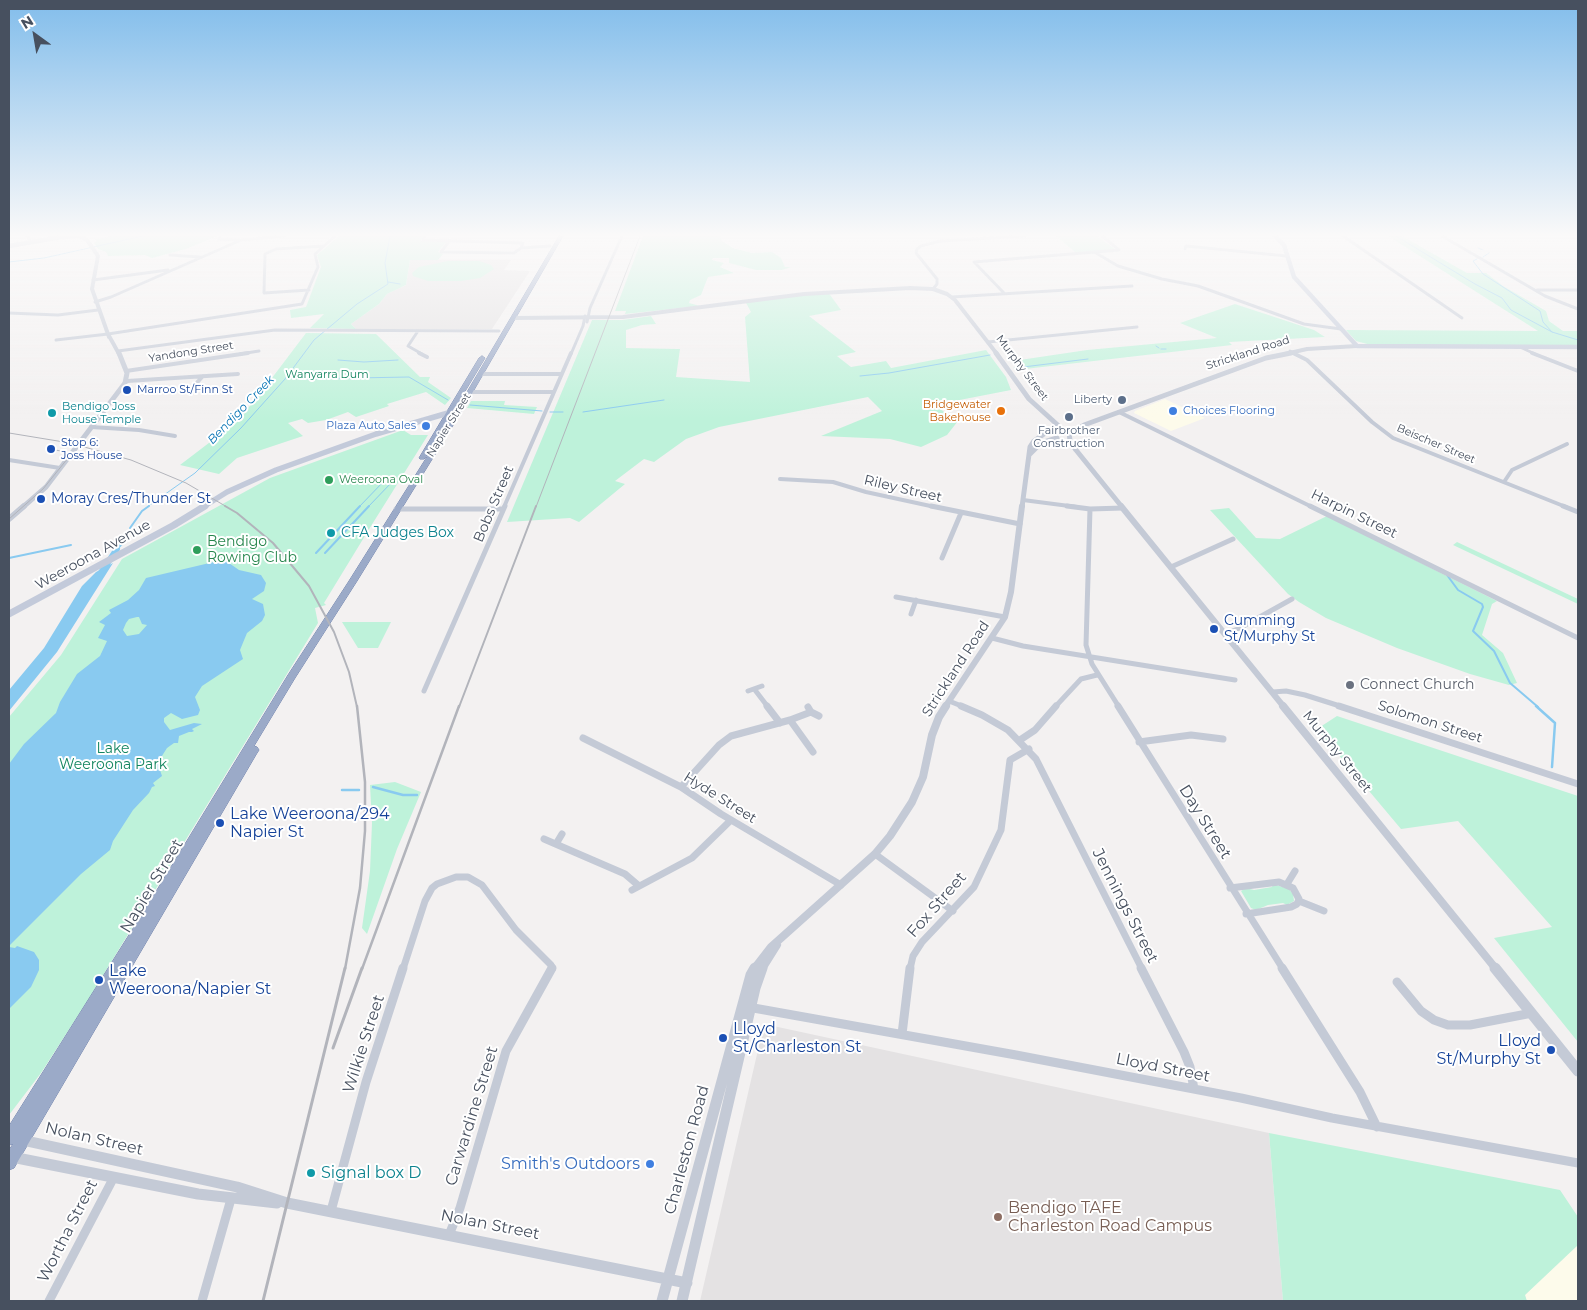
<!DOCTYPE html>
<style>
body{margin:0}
#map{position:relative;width:1587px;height:1310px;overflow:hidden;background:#f3f1f1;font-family:Montserrat,sans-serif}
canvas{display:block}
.frame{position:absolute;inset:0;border:10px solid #47505f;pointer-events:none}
.north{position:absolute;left:10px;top:10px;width:50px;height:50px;-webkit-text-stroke:4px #fff;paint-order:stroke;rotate:328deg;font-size:14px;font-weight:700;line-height:20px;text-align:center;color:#47505f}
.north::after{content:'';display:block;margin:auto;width:18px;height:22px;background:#47505f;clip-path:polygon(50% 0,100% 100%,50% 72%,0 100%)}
</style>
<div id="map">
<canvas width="1587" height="1310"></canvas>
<div class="frame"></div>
<div class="north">N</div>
</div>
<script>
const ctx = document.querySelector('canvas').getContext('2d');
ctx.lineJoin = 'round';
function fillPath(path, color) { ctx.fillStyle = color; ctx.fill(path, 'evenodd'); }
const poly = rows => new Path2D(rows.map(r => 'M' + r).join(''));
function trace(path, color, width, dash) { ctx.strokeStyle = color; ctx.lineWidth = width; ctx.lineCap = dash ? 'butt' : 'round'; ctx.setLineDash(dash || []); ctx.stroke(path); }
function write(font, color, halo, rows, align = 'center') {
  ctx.font = font + ' Montserrat,sans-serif'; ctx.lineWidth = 4; ctx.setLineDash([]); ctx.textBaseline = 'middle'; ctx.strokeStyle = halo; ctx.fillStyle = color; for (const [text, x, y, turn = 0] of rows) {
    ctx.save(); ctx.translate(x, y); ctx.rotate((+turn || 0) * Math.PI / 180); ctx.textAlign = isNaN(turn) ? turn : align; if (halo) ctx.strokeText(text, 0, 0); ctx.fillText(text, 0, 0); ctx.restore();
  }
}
fillPath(poly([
 [1165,399,1205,418,1171,431,1134,413,1135,411],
 [1578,1245,1578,1301,1527,1301,1525,1295]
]), '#fdfbeb');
fillPath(poly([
 [410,260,511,260,504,270,530,271,492,329,356,329,351,324,379,304,387,294,406,285],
 [764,1024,1269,1133,1283,1301,700,1301]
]), '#e4e2e3');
fillPath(poly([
 [114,236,217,236,186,249,152,258,145,255,108,256,106,252,98,249,94,243,97,241,95,239],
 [339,236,424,236,421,241,446,242,438,252,443,254,438,260,410,260,406,285,387,294,379,304,351,324,356,329,310,328,324,314,291,318,290,310,306,307,321,267,317,255],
 [643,236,720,236,722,241,733,248,752,253,772,252,781,258,785,267,791,267,782,270,756,270,729,263,729,258,713,258,712,260,724,263,720,267,734,273,708,277,701,295,690,300,689,303,700,306,625,314,626,311,615,311],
 [1056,236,1097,236,1116,250,1076,253],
 [1388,236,1402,236,1467,273,1486,273,1503,286,1546,311,1549,321,1563,331,1578,331,1578,346,1371,345,1356,341,1346,330,1538,331],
 [448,261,479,261,491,265,494,269,480,278,461,281,428,281,413,276,412,273,419,267],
 [828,292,841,310,809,316,856,352,837,356,851,367,886,361,891,368,986,350,1006,377,1011,390,934,405,958,421,947,435,921,447,890,439,821,436,882,411,868,397,719,427,686,439,654,462,644,459,615,481,625,484,579,522,570,518,507,522,592,320,622,320,651,316,656,324,642,325,626,330,626,348,680,349,676,377,750,382,745,317,751,312,745,301],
 [1235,304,1314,330,1325,337,1229,342,1232,345,1025,369,1013,368,1020,366,1013,361,1087,350,1217,338,1180,323],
 [306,333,376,334,420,377,430,377,428,382,451,398,445,405,426,392,387,404,389,406,356,417,348,412,326,420,308,423,302,419,288,423,303,436,237,458,219,474,180,465,218,436,253,403],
 [471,401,505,401,504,405,537,407,534,414,467,408],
 [403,430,411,435,428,435,371,526,324,603,326,605,315,608,318,623,88,1000,41,1073,9,1115,9,717,61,655,122,559,270,478],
 [1229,508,1256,538,1280,539,1327,516,1497,601,1492,604,1482,635,1503,653,1517,683,1509,685,1470,674,1397,648,1326,618,1299,602,1288,594,1210,510],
 [1457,542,1578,599,1578,604,1453,545],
 [342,622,391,622,378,648,358,648],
 [1337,716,1578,796,1578,1042,1494,938,1552,927,1458,821,1401,829,1317,729],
 [395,782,421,792,397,849,367,934,362,928,370,871,372,823,370,785],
 [1273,884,1289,889,1293,894,1294,901,1287,905,1283,903,1268,905,1256,910,1251,908,1241,891,1246,888,1254,890,1272,887],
 [1269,1133,1560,1190,1578,1217,1578,1245,1525,1295,1527,1301,1283,1301]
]), '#bef2da');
fillPath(poly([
 [218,561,226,561,239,570,261,575,266,583,264,591,252,599,263,604,265,615,262,621,247,633,240,650,243,659,202,686,195,697,200,710,198,715,182,719,171,713,164,718,164,722,170,730,194,723,202,724,192,729,194,731,192,732,189,732,179,736,178,743,174,743,167,748,160,759,161,765,159,767,162,776,153,783,155,786,152,787,149,793,133,810,113,841,110,850,81,874,9,946,9,764,24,744,56,713,60,702,77,674,100,656,107,641,98,638,105,625,99,622,111,613,109,610,128,600,139,590,146,578],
 [137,617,139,617,142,624,147,625,139,634,127,636,123,630,126,623,129,619],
 [113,563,57,652,9,711,9,690,44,648,82,586,96,572],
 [17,946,34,952,39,960,39,970,31,987,9,1009,9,947,15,948]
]), '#89caf0');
trace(poly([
 [1396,236,1475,284,1502,298,1511,310,1552,332],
 [1478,248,1483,250],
 [1483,257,1489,253],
 [1477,259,1473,261,1483,274,1540,311,1543,322,1552,332,1578,340],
 [9,262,44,258,143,236],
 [388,282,400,284],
 [1156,346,1159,348],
 [1161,349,1166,349],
 [338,360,364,362,398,360],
 [1015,368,1088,359],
 [860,376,889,373,990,355],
 [299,379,409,377,448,400],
 [470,405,542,411],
 [550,412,563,412],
 [583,412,664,400],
 [147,507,195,473,241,428,285,379,314,340,357,304,388,284,385,263,390,236],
 [359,507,385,480],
 [368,507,393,481]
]), '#89caf0', 1);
trace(poly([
 [130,528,142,511,149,506],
 [117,549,118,544],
 [117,549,122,544,119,544],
 [316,553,360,506],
 [325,553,369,506],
 [9,558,71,545],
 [1447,575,1458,590,1482,604,1483,607,1473,631,1494,651,1510,683,1538,707]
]), '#89caf0', 2);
trace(poly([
 [1536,706,1555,723,1552,767],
 [373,787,403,795,417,795],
 [342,790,359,790]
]), '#89caf0', 2.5);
trace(poly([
 [100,574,117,549]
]), '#89caf0', 6);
const trunk = poly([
 [559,236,563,236,463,409,357,581,295,678,254,746,257,747,259,750,257,753,14,1168,9,1170,9,1150,13,1144,9,1145,9,1126,149,903,288,675,349,581,457,409,559,236],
 [482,356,485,358,425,458,424,459,420,459,419,458,479,358,482,356]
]);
trace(trunk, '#7284ad', 1);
trace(poly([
 [27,236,31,242],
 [220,236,219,239,241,240,285,236],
 [425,236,423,240,523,243,521,248],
 [1343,236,1462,318],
 [1442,236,1545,296,1578,309],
 [450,240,441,252,514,253,521,248,550,246],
 [1185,249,1186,246,1287,256],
 [1096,253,1118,266,1162,279,1198,286,1304,324,1341,329],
 [170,255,200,257],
 [93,280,168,270],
 [933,289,937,284,937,279,916,253,917,249,921,246,940,241,1025,236],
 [309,290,264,293,265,254,276,249,324,246],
 [1537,290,1578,290],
 [1004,293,974,262,1119,250,1102,236],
 [952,297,1132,286],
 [95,302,111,297,241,240],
 [9,313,58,315,98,310],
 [587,322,590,308,622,236],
 [418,331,408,346,422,354],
 [108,334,302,304,318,267,315,254,335,236],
 [56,340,108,334],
 [988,342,1137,327],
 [1520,347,1535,354],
 [118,351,275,330,499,331],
 [1290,351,1295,354],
 [240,354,259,351],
 [571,354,583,326,585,316]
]), '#c4cad6', 3);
trace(poly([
 [419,353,427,357],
 [1293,353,1307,360,1372,422,1393,438,1566,507],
 [1532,353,1578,371],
 [126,371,248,353],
 [480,374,561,374],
 [127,381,238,374],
 [184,390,193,387,203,376],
 [470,392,554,392],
 [1119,412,1312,507],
 [91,427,139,430,175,436],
 [9,460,60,468],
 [780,479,833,482,866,492,935,507],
 [1504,482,1512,470,1567,444],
 [1023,500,1077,507],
 [504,507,571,353]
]), '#c4cad6', 4);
trace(poly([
 [931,506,1020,524],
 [1067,506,1090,509,1123,508],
 [1310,506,1578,638],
 [1563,506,1578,512],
 [396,509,503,509],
 [1090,509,1086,645,1092,664,1119,707],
 [942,558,961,513],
 [1171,567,1233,539],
 [896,597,1005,617],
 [911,614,916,600],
 [1225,634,1240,628,1292,599],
 [992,638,1023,646,1235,680],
 [755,690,768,707],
 [424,691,505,506],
 [748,691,762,686],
 [1273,692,1286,691,1305,695,1343,707],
 [949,701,964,707],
 [1055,707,1081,679,1097,675]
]), '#c4cad6', 5);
trace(poly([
 [767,706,780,723],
 [961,706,982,715,1008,730,1036,759,1142,969],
 [1118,706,1283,969],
 [1339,706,1578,784],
 [808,707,811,712,819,716],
 [790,720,813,752],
 [583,738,681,787,721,814,841,885],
 [1020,740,1035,730,1056,706],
 [1139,742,1191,735,1223,739],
 [681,787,719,745,731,736,790,720,811,712],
 [544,839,625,874,639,886],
 [556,844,562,834],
 [875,854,953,911],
 [1287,884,1295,871],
 [1230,888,1279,882,1293,888,1299,899,1297,904,1291,907,1246,914],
 [632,890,692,858,731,820],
 [1299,901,1324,911],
 [403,969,425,901,432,888,437,884,456,877,468,877,482,885,516,930,551,965,552,969],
 [910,969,913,956,922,942,974,887,1001,830,1010,760,1029,749]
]), '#c4cad6', 7);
trace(poly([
 [1141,968,1184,1052,1190,1067,1194,1089],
 [1282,968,1360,1092,1377,1127],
 [1397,982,1421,1011,1434,1020,1448,1025,1470,1025,1532,1013],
 [748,1007,1016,1055,1241,1098,1332,1118,1578,1163],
 [902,1034,910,968],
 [331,1211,366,1082,403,968],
 [449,1235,460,1208,506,1051,552,968],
 [49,1301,114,1177],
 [202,1301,231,1199]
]), '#c4cad6', 9);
trace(poly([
 [79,236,87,240,98,256,92,289,109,337],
 [513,318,623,317,804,294,910,288,933,289,947,294,955,300,997,354],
 [108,334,119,354],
 [1285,354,1307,349,1357,346]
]), '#c4cad6', 4);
trace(poly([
 [996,353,1029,399,1061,428],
 [1070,434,1084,425,1266,358,1291,353],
 [1030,454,1041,443,1057,438],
 [23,507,46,487,125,383,127,373,119,353],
 [1022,507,1030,447,1034,441,1051,429,1061,428,1069,432,1070,441,1076,450,1122,507]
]), '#c4cad6', 5);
trace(poly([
 [1121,506,1284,707],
 [9,519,24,506],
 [945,707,1005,617,1011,592,1022,506]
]), '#c4cad6', 6);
trace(poly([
 [1283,706,1496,969],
 [754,969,771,947,875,854,890,836,912,802,923,777,932,735,939,717,946,706],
 [762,969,777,945]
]), '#c4cad6', 8);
trace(poly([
 [1495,968,1578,1071],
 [22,1140,237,1187,287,1203,687,1283],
 [12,1157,198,1194,277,1203],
 [662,1301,751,975,755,968],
 [682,1301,755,988,762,968]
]), '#c4cad6', 11);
trace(poly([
 [1275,236,1284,245,1294,277,1357,346,1578,347],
 [63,237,76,236],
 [9,246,67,236]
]), '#c3cada', 4.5);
trace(poly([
 [203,507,227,492,276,470,376,434,448,413]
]), '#c3cada', 5.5);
trace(poly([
 [174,525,205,506],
 [9,614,176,524]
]), '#c3cada', 7);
fillPath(trunk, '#9baac8');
trace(poly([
 [9,519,43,489,68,458,65,452,51,449]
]), '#b2b4bb', 1);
trace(poly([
 [9,433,70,443,131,460,186,483,227,507],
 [536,507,640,236]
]), '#b2b4bb', 1);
trace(poly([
 [225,506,237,513,273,543,309,586,334,632,349,672,357,707],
 [459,707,536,506]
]), '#b2b4bb', 2);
trace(poly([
 [345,969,360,888,365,831,365,782,357,706],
 [362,969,459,706]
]), '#b2b4bb', 2.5);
trace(poly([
 [333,1048,362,968],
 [263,1301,345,968]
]), '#b2b4bb', 3);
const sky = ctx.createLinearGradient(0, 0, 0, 419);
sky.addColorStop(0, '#82bdeb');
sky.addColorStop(0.56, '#faf9f9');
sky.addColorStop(1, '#faf9f900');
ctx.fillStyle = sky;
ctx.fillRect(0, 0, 1587, 419);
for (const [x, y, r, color] of [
 [127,390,5,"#1a4fb4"],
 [1122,400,5,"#5c6f8a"],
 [1001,411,5,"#e8710a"],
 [1173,411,5,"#3f7fe0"],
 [52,413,5,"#0f9aa8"],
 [1069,417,5,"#5c6f8a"],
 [426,426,5,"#3f7fe0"],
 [51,449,5,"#1a4fb4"],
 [329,480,5,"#2e9e5b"],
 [41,499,5,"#1a4fb4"],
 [331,533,5,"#0f9aa8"],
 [197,550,5,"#2e9e5b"],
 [1214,629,5,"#1a4fb4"],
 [1350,685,5,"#6b7280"],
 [220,823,5,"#1a4fb4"],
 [99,980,5,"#1a4fb4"],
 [723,1038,5,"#1a4fb4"],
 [1551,1050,5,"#1a4fb4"],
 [650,1164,5,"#3f7fe0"],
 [311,1173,5,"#0f9aa8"],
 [998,1217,5,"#8d6e63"]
]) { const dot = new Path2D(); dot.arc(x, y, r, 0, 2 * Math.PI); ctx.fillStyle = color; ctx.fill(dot); trace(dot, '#fff', 2); }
write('11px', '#47505f', '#fff', [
 ["Yandong Street",191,352,-9],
 ["Strickland Road",1248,353,-18],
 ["Murphy Street",1022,368,53],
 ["Napier Street",449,425,-58],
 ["Beischer Street",1436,444,23]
]);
write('11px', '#13855f', '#fff', [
 ["Wanyarra Dum",327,375]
]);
write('11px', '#164399', '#fff', [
 ["Marroo St/Finn St",137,390],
 ["Stop 6:",61,443],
 ["Joss House",61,456]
], 'left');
write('11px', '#4e5e75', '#fff', [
 ["Liberty",1112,400],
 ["Fairbrother",1069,431,"center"],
 ["Construction",1069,444,"center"]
], 'right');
write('11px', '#c56008', '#fff', [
 ["Bridgewater",991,405],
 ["Bakehouse",991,418]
], 'right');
write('11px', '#0d838f', '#fff', [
 ["Bendigo Joss",62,407],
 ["House Temple",62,420]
], 'left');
write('11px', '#366cbe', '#fff', [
 ["Choices Flooring",1183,411],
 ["Plaza Auto Sales",416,426,"right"]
], 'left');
write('11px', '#27864d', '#fff', [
 ["Weeroona Oval",339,480]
], 'left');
write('italic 12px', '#0673b4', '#fff', [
 ["Bendigo Creek",241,410,-46]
]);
write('14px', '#47505f', '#fff', [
 ["Riley Street",903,489,13],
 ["Bobs Street",494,504,-67],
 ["Harpin Street",1354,514,26],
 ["Weeroona Avenue",93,555,-29],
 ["Strickland Road",956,669,-57],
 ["Solomon Street",1430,722,18],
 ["Murphy Street",1337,752,51],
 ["Hyde Street",720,798,32]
]);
write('14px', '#164399', '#fff', [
 ["Moray Cres/Thunder St",51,499],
 ["Cumming",1224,621],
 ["St/Murphy St",1224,637]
], 'left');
write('14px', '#0d838f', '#fff', [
 ["CFA Judges Box",341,533]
], 'left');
write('14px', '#27864d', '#fff', [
 ["Bendigo",207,542],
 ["Rowing Club",207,558]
], 'left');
write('14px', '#5b616d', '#fff', [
 ["Connect Church",1360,685]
], 'left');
write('14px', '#13855f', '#fff', [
 ["Lake",113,749],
 ["Weeroona Park",113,765]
]);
write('16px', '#164399', '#fff', [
 ["Lake Weeroona/294",230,814],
 ["Napier St",230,832],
 ["Lake",109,971],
 ["Weeroona/Napier St",109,989],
 ["Lloyd",733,1029],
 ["St/Charleston St",733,1047],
 ["Lloyd",1541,1041,"right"],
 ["St/Murphy St",1541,1059,"right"]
], 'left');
write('16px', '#47505f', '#fff', [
 ["Day Street",1205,822,58],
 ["Napier Street",152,886,-59],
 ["Fox Street",937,905,-49],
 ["Jennings Street",1125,906,63],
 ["Wilkie Street",364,1044,-72],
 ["Lloyd Street",1163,1068,11],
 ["Carwardine Street",472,1116,-73],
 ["Nolan Street",94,1139,13],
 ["Charleston Road",687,1150,-75],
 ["Nolan Street",490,1225,11],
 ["Wortha Street",68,1231,-63]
]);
write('16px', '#366cbe', '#fff', [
 ["Smith's Outdoors",640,1164]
], 'right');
write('16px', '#0d838f', '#fff', [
 ["Signal box D",321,1173]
], 'left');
write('16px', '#785e54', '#fff', [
 ["Bendigo TAFE",1008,1208],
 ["Charleston Road Campus",1008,1226]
], 'left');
</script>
